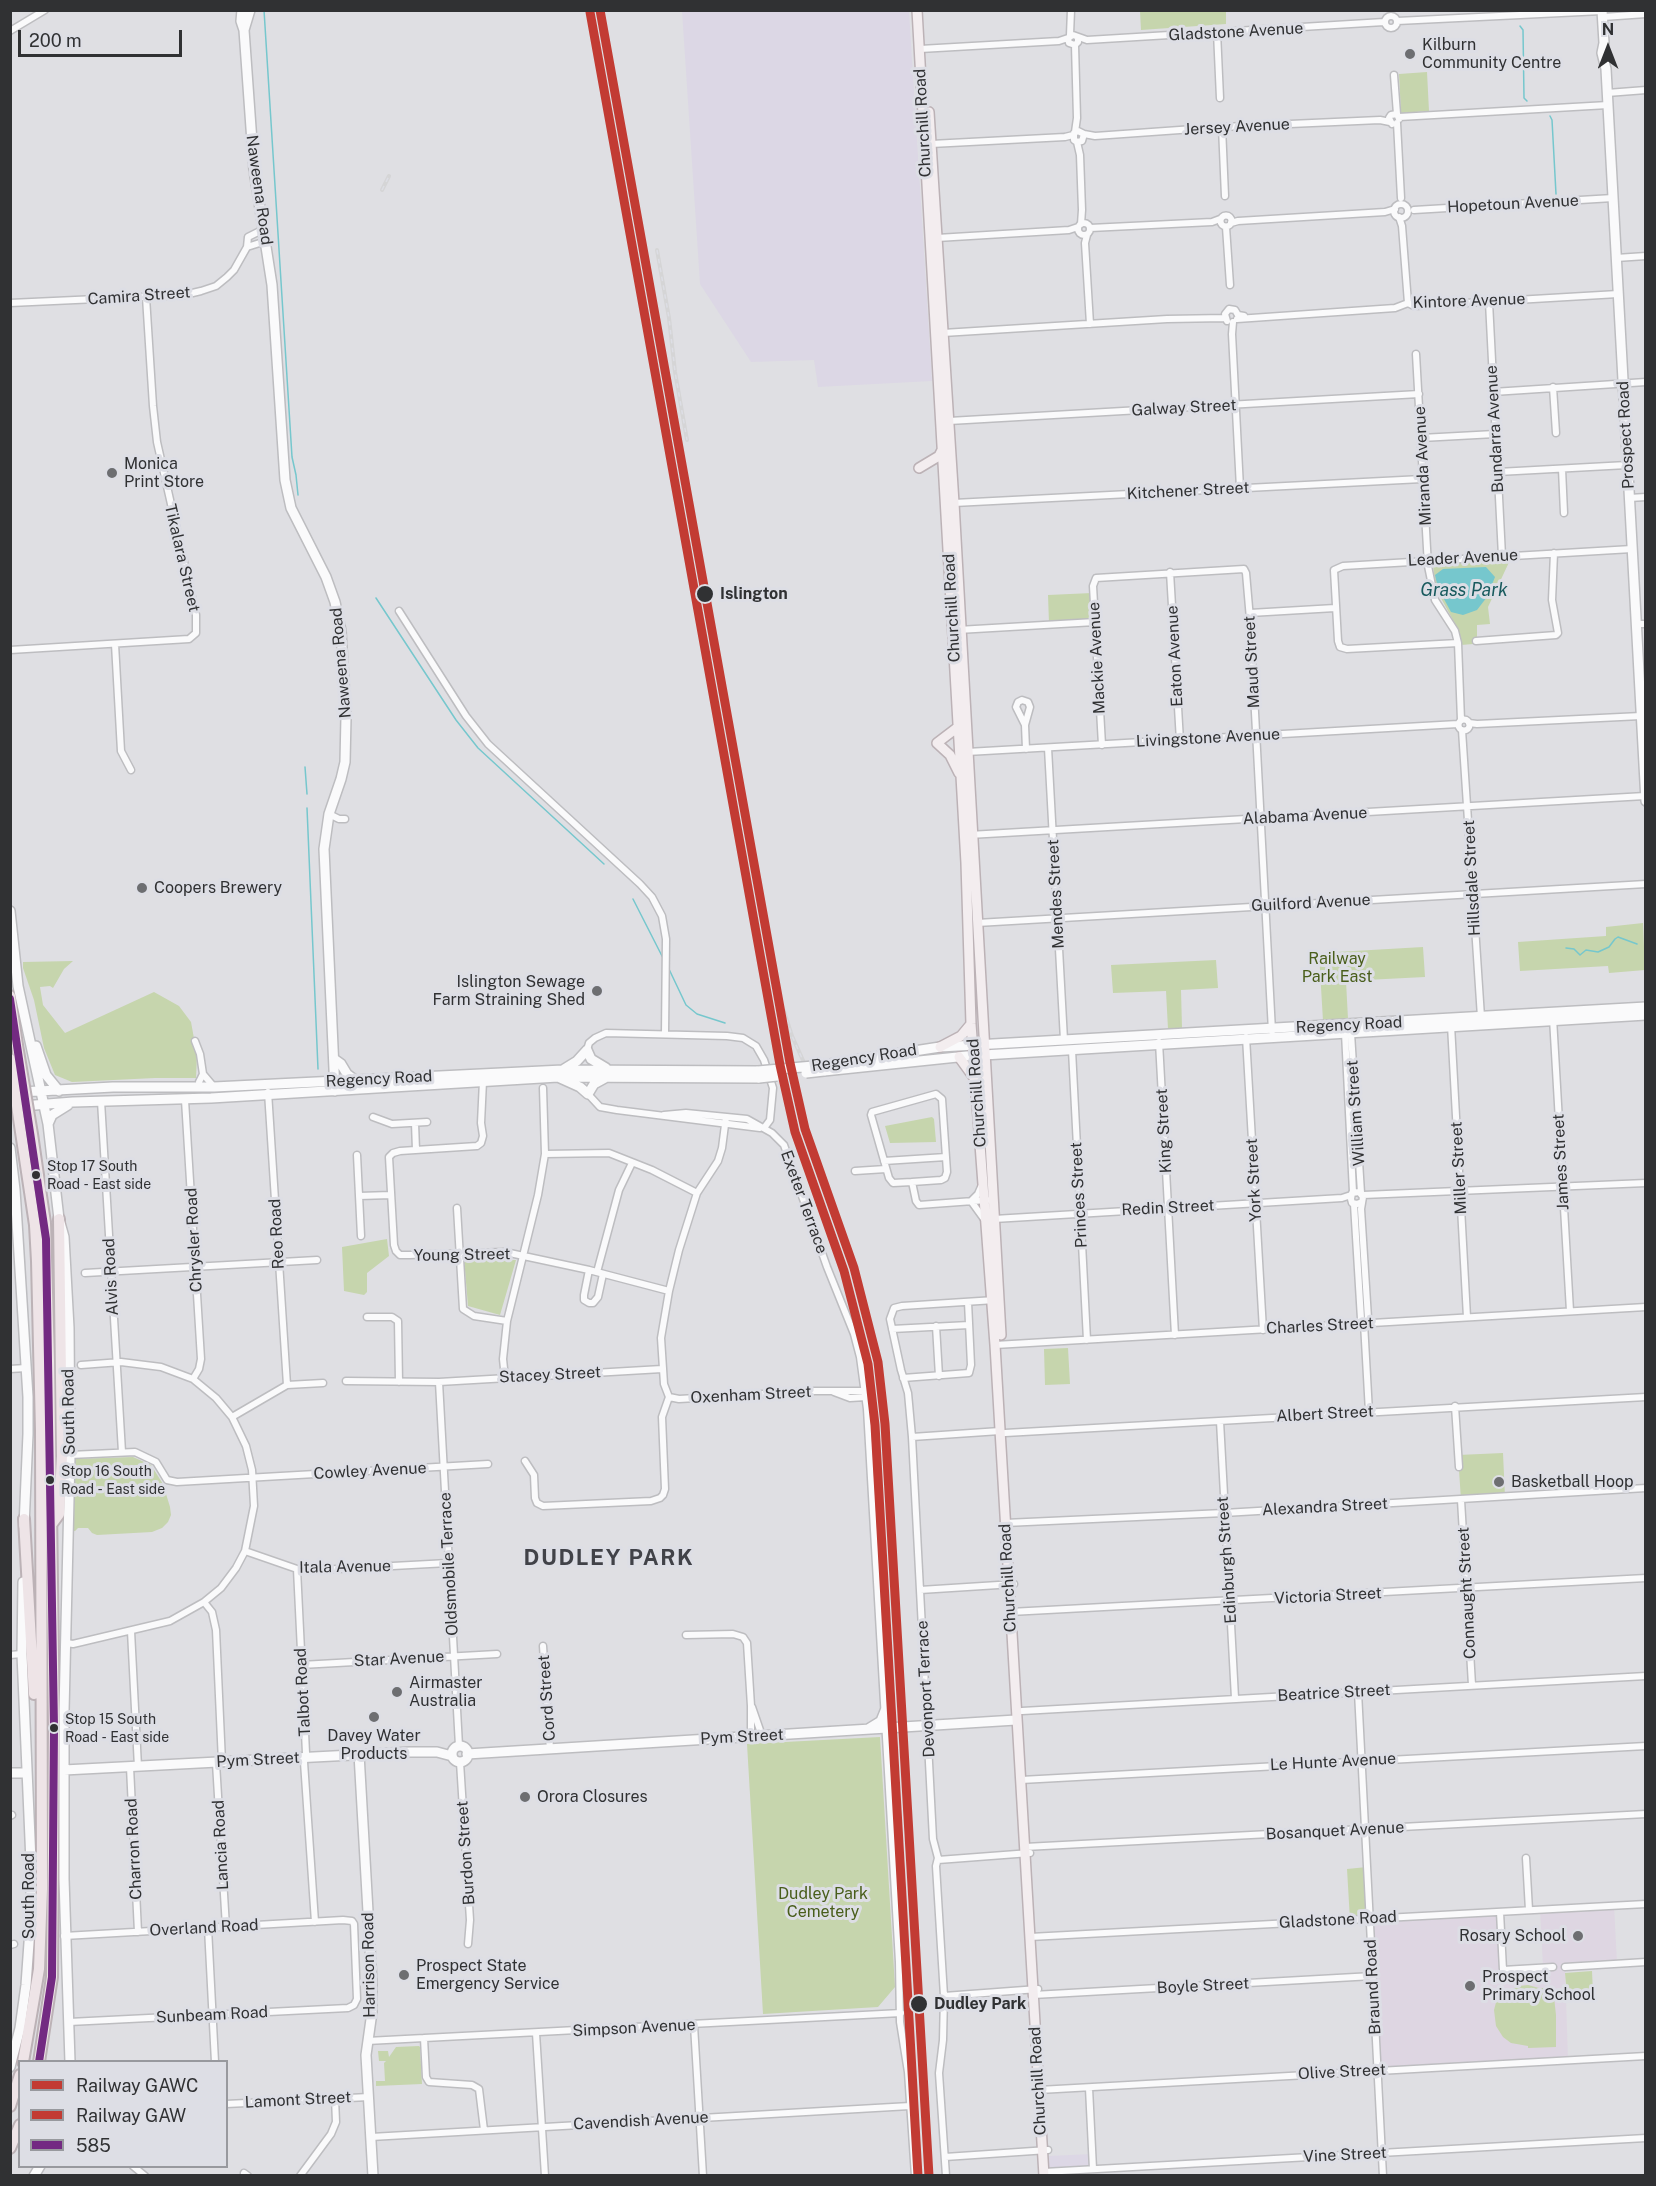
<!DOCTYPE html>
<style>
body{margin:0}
#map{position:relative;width:1656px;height:2186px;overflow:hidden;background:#dfdfe3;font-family:"Public Sans",sans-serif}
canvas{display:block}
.frame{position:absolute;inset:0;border:12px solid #303133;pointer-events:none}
.legend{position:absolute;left:18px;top:2060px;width:210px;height:108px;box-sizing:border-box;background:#dddee5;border:2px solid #98999e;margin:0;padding:8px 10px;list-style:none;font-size:18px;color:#303133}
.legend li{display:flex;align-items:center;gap:12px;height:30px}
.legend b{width:30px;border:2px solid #98999e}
.north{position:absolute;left:1578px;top:18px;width:60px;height:60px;-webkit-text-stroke:4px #dddee5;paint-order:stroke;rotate:0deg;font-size:16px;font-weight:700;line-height:24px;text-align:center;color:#303133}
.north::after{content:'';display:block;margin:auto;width:21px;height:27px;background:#303133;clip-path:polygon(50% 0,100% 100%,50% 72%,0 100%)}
.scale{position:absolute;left:18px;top:30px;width:164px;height:27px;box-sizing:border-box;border:3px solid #303133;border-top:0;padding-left:8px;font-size:18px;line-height:21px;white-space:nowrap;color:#303133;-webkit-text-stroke:4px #dddee5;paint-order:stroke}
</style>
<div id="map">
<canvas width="1656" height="2186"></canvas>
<div class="frame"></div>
<ul class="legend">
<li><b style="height:8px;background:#c23b33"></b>Railway GAWC</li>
<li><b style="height:8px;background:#c23b33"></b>Railway GAW</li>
<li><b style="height:8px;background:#732a82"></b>585</li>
</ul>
<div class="north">N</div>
<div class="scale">200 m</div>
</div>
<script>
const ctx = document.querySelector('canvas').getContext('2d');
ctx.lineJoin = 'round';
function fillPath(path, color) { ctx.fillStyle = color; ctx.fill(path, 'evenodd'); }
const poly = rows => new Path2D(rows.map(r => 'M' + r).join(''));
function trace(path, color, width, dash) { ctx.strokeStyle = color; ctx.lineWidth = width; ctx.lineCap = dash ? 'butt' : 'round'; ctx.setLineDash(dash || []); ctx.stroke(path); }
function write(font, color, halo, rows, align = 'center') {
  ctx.font = font + ' "Public Sans",sans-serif'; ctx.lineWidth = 6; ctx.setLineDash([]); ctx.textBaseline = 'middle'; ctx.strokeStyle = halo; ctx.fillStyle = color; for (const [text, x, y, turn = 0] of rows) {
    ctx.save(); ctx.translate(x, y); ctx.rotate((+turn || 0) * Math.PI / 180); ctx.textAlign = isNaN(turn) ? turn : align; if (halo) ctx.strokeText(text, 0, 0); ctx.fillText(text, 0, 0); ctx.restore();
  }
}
fillPath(poly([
 [682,11,909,11,932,381,818,387,814,360,751,362,700,284],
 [1092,2154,1093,2169,1070,2171,1070,2175,1049,2175,1048,2156]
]), '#dcd7e5');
fillPath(poly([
 [1614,1905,1617,1963,1565,1967,1568,2060,1378,2070,1370,1919,1500,1912,1503,1970,1543,1967,1540,1909]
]), '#ded6e2');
fillPath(poly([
 [1140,11,1226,11,1226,24,1141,30],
 [1427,72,1429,111,1401,113,1399,74],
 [1511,558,1488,607,1490,624,1477,625,1477,638,1473,638,1473,644,1461,645,1454,622,1436,589,1433,565,1435,563],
 [1092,593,1094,621,1049,623,1048,595],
 [1643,923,1645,970,1609,973,1608,966,1520,971,1518,942,1606,936,1606,927],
 [1423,947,1425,977,1346,981,1348,1019,1323,1021,1319,953],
 [1216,960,1218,988,1181,990,1182,1028,1168,1029,1166,991,1113,993,1111,965],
 [73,961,64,969,53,988,50,986,40,987,43,1005,65,1033,154,992,179,1006,191,1022,197,1055,196,1078,155,1078,72,1082,55,1075,44,1048,34,1000,23,968,23,962],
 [932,1117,934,1119,936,1142,890,1143,885,1126],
 [387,1239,389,1256,367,1273,367,1292,364,1295,344,1291,342,1247],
 [464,1258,516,1260,500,1315,468,1306],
 [1068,1348,1070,1384,1045,1385,1044,1349],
 [1503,1453,1505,1497,1461,1500,1458,1455],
 [133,1457,151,1465,163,1484,170,1507,171,1515,168,1522,162,1528,152,1532,97,1535,92,1533,88,1528,78,1528,75,1531,72,1531,75,1459],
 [880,1737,895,1987,878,2007,763,2014,747,1744],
 [1367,1867,1370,1919,1350,1920,1347,1869],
 [1592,1971,1593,1993,1567,1995,1565,1973],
 [1528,1985,1539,1988,1553,1988,1556,2015,1556,2047,1528,2048,1528,2046,1511,2043,1503,2037,1496,2026,1494,2010,1498,1995,1519,1986],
 [419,2046,420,2047,422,2084,376,2086,376,2081,385,2081,384,2063,386,2061,379,2061,378,2051,388,2051,389,2057,396,2047]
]), '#c6d5ad');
fillPath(poly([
 [1486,567,1495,577,1487,597,1477,610,1463,615,1451,612,1438,588,1435,575,1443,569]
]), '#76c7cd');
trace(poly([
 [264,10,292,457,296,475,298,495],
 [1520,26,1523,30,1524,98,1527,101],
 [1550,116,1552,120,1556,194],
 [376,598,456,720,478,748,604,864],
 [305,767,307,794],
 [307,808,318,1069],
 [633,899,663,958],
 [1566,948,1574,949,1580,955,1586,950,1598,952,1609,947,1615,939,1618,937,1637,944],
 [668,967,686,1005,697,1014,725,1023]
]), '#76c7cd', 1.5);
const street = poly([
 '1385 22a6 6 0 1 1 12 0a6 6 0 1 1-12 0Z',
 [1603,17,1646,14],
 [1397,21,1602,11],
 [10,31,45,10],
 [1217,32,1220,98],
 [1070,35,1071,10],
 [1078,37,1078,42,1075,45,1069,43,1068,38,1073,35,1087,40,1384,22],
 [1075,45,1077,118,1075,132],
 [920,49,1059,41,1068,38],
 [1394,75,1397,114],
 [1607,93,1646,90],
 [1399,117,1608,105],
 [1397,123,1401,198],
 [1392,124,1389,118,1391,115,1397,114,1399,119],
 [1222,127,1225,196],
 [1084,134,1082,141,1077,142,1074,140,1074,133,1078,131,1084,134,1095,136,1222,127,1380,120,1390,122],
 [1077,142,1080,155,1082,210,1081,224],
 [931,144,1065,137,1073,135],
 '1394 211a7 7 0 1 1 14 0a7 7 0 1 1-14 0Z',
 [1414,210,1613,198],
 '1220.5 221a5.5 5.5 0 1 1 11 0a5.5 5.5 0 1 1-11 0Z',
 [1399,217,1402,226,1408,303],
 '1078 229a6 6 0 1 1 12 0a6 6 0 1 1-12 0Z',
 [1231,223,1238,221,1385,212,1395,209],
 [1226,227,1230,285],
 [1090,228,1212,222,1220,219],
 [1087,235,1085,243,1090,324],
 [937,238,1069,230,1078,227],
 [247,247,266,241],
 [1616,258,1646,256],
 [1489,302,1502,556],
 [10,303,184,295,201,291,216,286,227,277,234,270,247,247,248,237,264,229],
 [1237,319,1395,308,1408,303,1414,306,1618,294],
 [1227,321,1225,314,1229,309,1235,310,1238,315,1244,316],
 [1233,322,1232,334,1240,488],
 [943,333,1167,319,1225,318],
 [1416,354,1428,566,1435,600,1455,631,1458,643,1461,720],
 [1553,387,1556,433],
 [1493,392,1646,382],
 [949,421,1419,394],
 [1421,438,1495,434],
 [1562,469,1564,513],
 [1498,472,1627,465],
 [1629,498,1646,497],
 [954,503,1422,479],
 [1170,572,1180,741],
 [399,611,466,716,488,744,640,884,652,897,662,916,666,939,665,1034],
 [1250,613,1335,608],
 [1636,624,1646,624],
 [958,630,1095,622],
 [1476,641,1556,635,1558,633,1552,600,1554,553],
 [1458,643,1347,649,1340,647,1338,641,1334,570,1343,566,1632,549],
 [115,644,121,751,131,770],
 [10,650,189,639,196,633,196,615,157,442,153,406,146,297],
 '1458.5 725a5.5 5.5 0 1 1 11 0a5.5 5.5 0 1 1-11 0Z',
 [1469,723,1477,724,1641,716],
 [1025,725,1016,707,1018,702,1022,700,1028,702,1030,707,1025,725,1026,749],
 [1462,730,1481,1017],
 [1102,745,1093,586,1096,578,1244,569,1246,573,1250,619,1272,1031],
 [1048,748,1064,1040],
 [967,752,1458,724],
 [329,814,339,819,345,819],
 [969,835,1645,796],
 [977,923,1646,884],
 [1553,1018,1570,1311],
 [1451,1025,1467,1317],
 [1345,1033,1353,1192],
 [1351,1033,1361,1193],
 [1246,1037,1263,1330],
 [195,1041,200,1054,203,1074],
 [1159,1042,1175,1335],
 [587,1050,589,1043,595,1038,606,1033,727,1036,743,1038,756,1046,764,1060,773,1088,770,1120,764,1128],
 [1072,1050,1087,1340],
 [483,1081,481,1123,483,1136,481,1143,477,1146,400,1151,393,1153,389,1157,394,1245,396,1251,400,1255,409,1255,505,1252,589,1270,669,1291],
 [200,1088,199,1082,203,1074,214,1087],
 [268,1092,287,1385],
 [588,1094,600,1107,617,1110,760,1128],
 [185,1100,201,1359,199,1369,193,1379],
 [101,1101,122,1452],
 [664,1115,686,1113,747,1119,772,1133,784,1145,827,1267,854,1334,860,1357,867,1409,899,1962,900,2022,908,2072,915,2176],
 [373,1117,392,1124,427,1122],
 [415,1123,416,1150],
 [545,1154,609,1153,652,1170,697,1193],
 [357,1155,361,1236],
 [884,1161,946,1157],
 [855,1171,886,1169],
 [912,1182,941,1180,945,1178,947,1172,942,1099,936,1094,872,1112,871,1115,889,1178,893,1183,912,1182,916,1201,919,1205,987,1200],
 [981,1187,978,1194,971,1201,984,1219],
 [1363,1195,1646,1183],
 [359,1196,391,1195],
 [1362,1202,1357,1204,1352,1203,1351,1199,1352,1193,1359,1192,1363,1197,1361,1209,1368,1318,1364,1323],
 [1354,1204,1361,1319,1364,1323,1369,1412],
 [457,1208,463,1309,474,1316,507,1321],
 [994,1219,1342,1198,1351,1195],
 [589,1270,584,1295,584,1300,589,1303,593,1303,598,1297,603,1274],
 [597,1272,619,1190,632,1163],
 [85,1273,317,1260],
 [367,1317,392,1317,398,1321,399,1382],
 [936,1326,939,1376],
 [892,1329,969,1325],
 [995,1345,1646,1307],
 [10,1369,26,1368],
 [505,1378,503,1359,507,1321,538,1195,545,1154,543,1088],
 [903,1378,969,1373,971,1365,968,1302],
 [346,1381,439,1382,662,1369],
 [439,1382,459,1746],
 [834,1392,850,1398,866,1397],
 [669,1397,664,1384,661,1338,669,1291,679,1250,697,1193,718,1161,722,1148,726,1117],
 [669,1397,679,1399,815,1391,866,1391],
 [1455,1406,1459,1467],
 [232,1417,287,1385,323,1383],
 [1220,1421,1235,1698],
 [1005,1433,1646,1397],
 [912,1437,1000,1431],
 [70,1455,135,1452,156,1462,167,1480,177,1482,488,1464],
 [525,1461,534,1475,535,1498,537,1503,543,1506,651,1501,660,1498,663,1495,665,1489,662,1417,669,1397],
 [1461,1500,1472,1685],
 [1005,1523,1224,1513,1646,1488],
 [245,1551,297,1569,319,1570,448,1563],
 [297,1569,306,1753,304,1762,315,1922],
 [920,1590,1014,1584],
 [204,1602,212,1612,216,1630,222,1762],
 [1010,1612,1646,1578],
 [131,1631,138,1767],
 [686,1635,733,1634,743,1637,747,1643,751,1706,751,1737],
 [66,1643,73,1644,170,1621,204,1602,221,1588,236,1568,245,1551,254,1506,252,1470,246,1446,232,1417,216,1398,193,1379,161,1367,121,1362,81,1365],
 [543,1646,550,1749],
 [10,1655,22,1654],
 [301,1665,497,1654],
 [1358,1692,1383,2176],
 [752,1707,762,1736],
 [1022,1711,1646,1676],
 [460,1762,470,1920,468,1944],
 [216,1763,226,1927],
 [130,1767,138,1932],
 [1021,1780,1646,1746],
 [10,1816,12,1815],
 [1025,1847,1646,1814],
 [1526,1858,1529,1910],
 [938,1860,1030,1853],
 [1500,1912,1503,1970,1553,1967],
 [208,1928,215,2062],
 [64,1936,343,1920,352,1921,354,1924,357,1999,354,2005,348,2008,69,2022],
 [1030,1937,1646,1904],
 [10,1945,14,1944],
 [1565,1967,1646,1962],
 [1033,1995,1373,1976],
 [944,1996,1038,1989],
 [694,2025,703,2176],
 [536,2033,545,2176],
 [424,2038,426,2077,429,2082,472,2085,479,2089,484,2130],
 [367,2041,901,2013],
 [1089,2088,1093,2169],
 [1039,2090,1646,2056],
 [226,2104,369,2097],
 [371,2137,910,2106],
 [945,2157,1048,2150],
 [133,2166,145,2176],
 [1044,2172,1646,2138],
 [244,2173,248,2176],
 [300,2176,331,2134,336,2122,335,2098],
 [946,2176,939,2073,943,2040,944,1996,936,1866,938,1858,933,1839,912,1437,908,1393,901,1370,890,1319,894,1308,902,1306,995,1300]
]);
const secondary = poly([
 [242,10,241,21,244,30,254,170,272,285,285,480,291,508,326,577,335,602,341,631,346,717,345,762,341,779,329,814,324,849,335,1091],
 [1602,10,1604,43,1602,53,1606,69,1646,801],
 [244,30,250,10],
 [10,911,18,986,48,1124,59,1219,64,1237,69,1328,70,1455,64,1711,64,1879,70,2062],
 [36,1046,46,1075,59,1091],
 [334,1059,341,1064,347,1074,355,1080],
 [824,1065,940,1047,1646,1007],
 [564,1069,577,1061,587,1050,591,1059,606,1068],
 [824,1071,967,1056,1646,1015],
 [560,1078,580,1087,588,1094,594,1084,605,1078],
 [20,1092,113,1087,214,1087,563,1070,758,1071],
 [10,1107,73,1102,211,1098,558,1077,759,1078],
 [48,1124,52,1115,68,1105],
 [10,1148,15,1190,28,1397,28,1434,24,1526],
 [868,1729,881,1721,885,1711],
 '452 1754a8 8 0 1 1 16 0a8 8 0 1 1-16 0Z',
 [359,1754,372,1982,372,2012,366,2055,373,2176],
 [467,1754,1016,1720],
 [64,1770,410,1752,437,1752,452,1756],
 [10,1773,27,1773],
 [10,2067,20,2028,26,1985,31,1915,31,1862,22,1654,23,1582],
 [34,2176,40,2166]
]);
const primary = poly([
 [917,10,966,863,971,1024,995,1345,1044,2176],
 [929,112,954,503,1001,1335],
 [919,468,939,456,942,450],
 [958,727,937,743,950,755,959,773],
 [940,1047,961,1036,971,1024],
 [959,1057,975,1079]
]);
const highway = poly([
 [10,996,17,1045],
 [24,1519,34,1694],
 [51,1525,59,1514,62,1456,59,1219],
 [23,2062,39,1969,42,1889,41,1431,37,1261,35,1225],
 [39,2062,52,1977,54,1728,49,1361,45,1223],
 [10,2106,20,2075],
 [10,2148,20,2125]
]);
trace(street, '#bdbdc0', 9);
trace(secondary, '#bdbdc0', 12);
trace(primary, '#bcb2b6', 12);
trace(highway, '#bcb2b6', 14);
trace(street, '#fafafb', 6);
trace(secondary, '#fafafb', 9);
trace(primary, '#f3edef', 9);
trace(highway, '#eee4e7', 10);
const rail = poly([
 [382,190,389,176],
 [657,250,669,318,675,372,687,440],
 [784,1011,792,1036,806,1067]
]);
trace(rail, '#d5d5d6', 4);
trace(rail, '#dddee5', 1.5, [4.5]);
const secondaryBridge = poly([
 [758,1071,824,1065],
 [806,1073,824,1071],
 [759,1078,777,1076]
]);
const highwayBridge = poly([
 [17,1045,32,1134,45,1223],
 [10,1059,35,1225]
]);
trace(secondaryBridge, '#bdbdc0', 12, []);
trace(highwayBridge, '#bcb2b6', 14, []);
trace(secondaryBridge, '#fafafb', 9);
trace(highwayBridge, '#eee4e7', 10);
trace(poly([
 [10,999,46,1239,54,1728,52,1977,39,2062]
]), '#732a82', 8);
trace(poly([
 [600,10,790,1063,805,1129,854,1268,878,1362,885,1424,929,2176]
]), '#c23b33', 9);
trace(poly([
 [590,12,780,1065,795,1132,844,1271,868,1364,875,1425,918,2176]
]), '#c23b33', 9);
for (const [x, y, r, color] of [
 [1410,54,6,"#6d6e71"],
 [112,473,6,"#6d6e71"],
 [705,594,9,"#303133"],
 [142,888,6,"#6d6e71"],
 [597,991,6,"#6d6e71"],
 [36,1175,5,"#303133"],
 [50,1480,5,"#303133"],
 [1499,1482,6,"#6d6e71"],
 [397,1692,6,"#6d6e71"],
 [374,1717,6,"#6d6e71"],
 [54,1728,5,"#303133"],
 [525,1797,6,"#6d6e71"],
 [1578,1936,6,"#6d6e71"],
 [404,1975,6,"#6d6e71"],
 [1470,1986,6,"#6d6e71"],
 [919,2004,9,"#303133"]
]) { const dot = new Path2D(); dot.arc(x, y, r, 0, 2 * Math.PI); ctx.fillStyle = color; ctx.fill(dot); trace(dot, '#dddee5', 2); }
write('14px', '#303133', '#dddee5', [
 ["Stop 17 South",47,1167],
 ["Road - East side",47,1185],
 ["Stop 16 South",61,1472],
 ["Road - East side",61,1490],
 ["Stop 15 South",65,1720],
 ["Road - East side",65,1738]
], 'left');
write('16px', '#303133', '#dddee5', [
 ["Gladstone Avenue",1236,32,-3],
 ["Churchill Road",923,123,-93],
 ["Jersey Avenue",1237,127,-3],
 ["Naweena Road",259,190,82],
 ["Hopetoun Avenue",1513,204,-3],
 ["Camira Street",139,296,-4],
 ["Kintore Avenue",1469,301,-2],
 ["Galway Street",1184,408,-3],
 ["Bundarra Avenue",1495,429,-93],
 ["Prospect Road",1626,435,-93],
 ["Miranda Avenue",1423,466,-93],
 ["Kitchener Street",1188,491,-3],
 ["Tikalara Street",182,558,77],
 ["Leader Avenue",1463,558,-3],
 ["Churchill Road",952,608,-93],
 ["Eaton Avenue",1175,656,-93],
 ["Mackie Avenue",1097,658,-93],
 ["Maud Street",1252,662,-93],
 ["Naweena Road",341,663,-95],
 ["Livingstone Avenue",1208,738,-3],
 ["Alabama Avenue",1305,816,-3],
 ["Hillsdale Street",1472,878,-93],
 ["Mendes Street",1056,894,-93],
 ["Guilford Avenue",1311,903,-3],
 ["Regency Road",1349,1025,-3],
 ["Regency Road",864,1058,-9],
 ["Regency Road",379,1079,-3],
 ["Churchill Road",977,1093,-94],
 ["William Street",1356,1113,-94],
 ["King Street",1164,1131,-93],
 ["James Street",1561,1162,-93],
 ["Miller Street",1459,1168,-93],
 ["York Street",1254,1180,-93],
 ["Princes Street",1079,1195,-93],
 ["Exeter Terrace",804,1202,70],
 ["Redin Street",1168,1208,-3],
 ["Reo Road",277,1234,-93],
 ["Chrysler Road",194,1240,-93],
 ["Young Street",462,1255,-1],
 ["Alvis Road",111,1277,-93],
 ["Charles Street",1320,1326,-3],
 ["Stacey Street",550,1375,-3],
 ["Oxenham Street",751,1395,-3],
 ["South Road",69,1412,-91],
 ["Albert Street",1325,1414,-3],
 ["Cowley Avenue",370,1471,-3],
 ["Alexandra Street",1325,1507,-3],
 ["Edinburgh Street",1227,1560,-94],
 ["Oldsmobile Terrace",449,1564,-93],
 ["Itala Avenue",345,1567,-1],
 ["Churchill Road",1008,1578,-93],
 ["Connaught Street",1467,1593,-93],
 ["Victoria Street",1328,1596,-3],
 ["Star Avenue",399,1659,-3],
 ["Devonport Terrace",926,1689,-93],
 ["Talbot Road",303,1692,-93],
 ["Beatrice Street",1334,1693,-3],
 ["Cord Street",547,1698,-94],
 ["Pym Street",742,1737,-3],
 ["Pym Street",258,1760,-3],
 ["Le Hunte Avenue",1333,1762,-3],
 ["Bosanquet Avenue",1335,1831,-3],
 ["Lancia Road",221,1845,-93],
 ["Charron Road",134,1849,-93],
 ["Burdon Street",466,1853,-94],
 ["South Road",29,1896,-90],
 ["Gladstone Road",1338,1920,-3],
 ["Overland Road",204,1928,-3],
 ["Harrison Road",369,1965,-91],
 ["Boyle Street",1203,1986,-3],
 ["Braund Road",1373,1987,-93],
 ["Sunbeam Road",212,2015,-3],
 ["Simpson Avenue",634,2028,-3],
 ["Olive Street",1342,2072,-3],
 ["Churchill Road",1038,2081,-93],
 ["Lamont Street",298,2100,-3],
 ["Cavendish Avenue",641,2121,-3],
 ["Vine Street",1345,2155,-3]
]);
write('16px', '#303133', '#dddee5', [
 ["Kilburn",1422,45],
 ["Community Centre",1422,63],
 ["Monica",124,464],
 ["Print Store",124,482],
 ["Coopers Brewery",154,888],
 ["Islington Sewage",585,982,"right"],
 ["Farm Straining Shed",585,1000,"right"],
 ["Basketball Hoop",1511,1482],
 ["Airmaster",409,1683],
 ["Australia",409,1701],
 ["Davey Water",374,1736,"center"],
 ["Products",374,1754,"center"],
 ["Orora Closures",537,1797],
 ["Rosary School",1566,1936,"right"],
 ["Prospect State",416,1966],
 ["Emergency Service",416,1984],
 ["Prospect",1482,1977],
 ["Primary School",1482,1995]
], 'left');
write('bold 16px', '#303133', '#dddee5', [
 ["Islington",720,594],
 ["Dudley Park",934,2004]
], 'left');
write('16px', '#495e1b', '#dddee5', [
 ["Railway",1337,959],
 ["Park East",1337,977],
 ["Dudley Park",823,1894],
 ["Cemetery",823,1912]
]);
write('italic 18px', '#185a5e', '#dddee5', [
 ["Grass Park",1464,590]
]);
ctx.letterSpacing = '1.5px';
write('bold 22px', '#414248', '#dddee5', [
 ["DUDLEY PARK",609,1558]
]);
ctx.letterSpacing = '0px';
</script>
